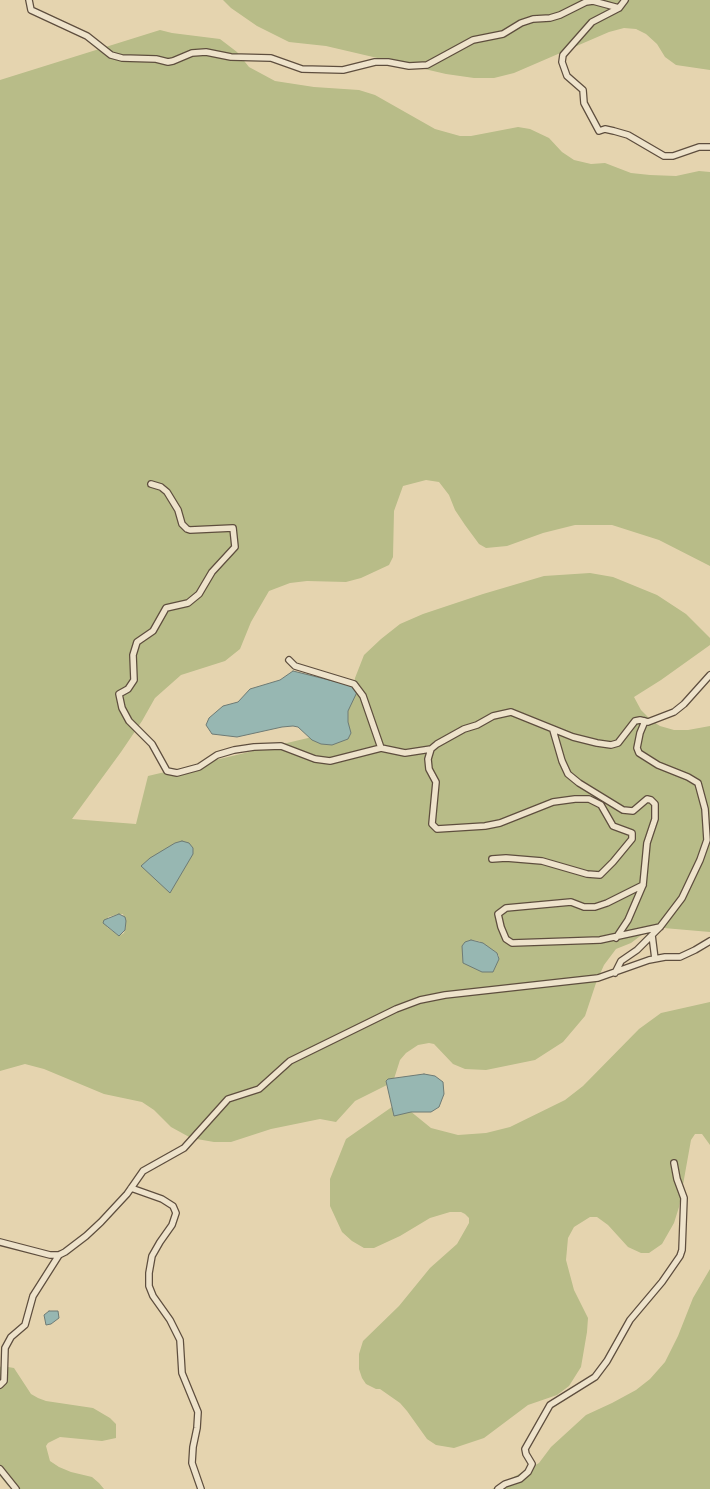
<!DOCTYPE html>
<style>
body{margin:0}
canvas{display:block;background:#e5d4af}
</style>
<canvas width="710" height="1489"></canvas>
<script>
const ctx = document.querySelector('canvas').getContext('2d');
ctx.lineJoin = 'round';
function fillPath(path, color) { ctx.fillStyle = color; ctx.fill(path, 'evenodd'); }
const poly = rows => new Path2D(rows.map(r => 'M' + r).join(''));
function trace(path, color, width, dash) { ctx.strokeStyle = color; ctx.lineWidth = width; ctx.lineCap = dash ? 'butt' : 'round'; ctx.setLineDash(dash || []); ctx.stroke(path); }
fillPath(poly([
 [223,0,710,0,710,70,676,65,665,57,657,44,646,34,636,29,624,28,609,32,514,73,494,78,474,78,446,74,326,46,289,42,257,26,231,8],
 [160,30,172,33,220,39,237,52,249,67,275,81,314,87,359,90,375,95,435,129,460,136,471,136,518,127,530,129,549,138,562,152,574,160,591,164,605,163,631,173,650,175,676,176,699,171,710,172,710,566,659,540,612,525,575,525,543,533,507,546,486,548,479,544,465,525,455,510,449,495,439,482,426,480,403,486,394,511,393,557,389,565,361,578,346,582,307,581,290,583,269,591,251,622,240,649,225,661,181,675,155,698,142,721,121,752,72,819,136,824,148,776,308,738,331,730,348,711,355,678,364,655,381,639,400,624,423,614,483,594,544,576,590,573,613,577,657,595,686,614,710,638,710,645,661,680,634,697,641,710,652,721,660,726,674,730,688,730,710,726,710,932,652,927,631,943,616,949,604,965,596,983,585,1016,563,1042,535,1060,486,1070,465,1069,453,1064,434,1044,429,1043,418,1045,406,1053,400,1060,393,1082,355,1101,336,1122,320,1119,271,1129,231,1142,214,1142,191,1138,171,1127,154,1110,142,1102,104,1094,44,1069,25,1064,0,1071,0,80],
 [177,842,170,892,164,851],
 [119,914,123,914,126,926,124,933,119,936,107,927,108,917],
 [471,940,479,941,497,953,499,956,493,972,463,963,465,942],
 [710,1002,710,1145,702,1134,695,1134,691,1140,679,1207,674,1223,662,1244,649,1253,641,1253,628,1247,608,1225,597,1217,590,1217,574,1227,568,1238,566,1260,574,1290,588,1318,587,1332,581,1367,569,1386,557,1395,528,1405,484,1438,454,1448,436,1445,427,1439,407,1411,400,1403,380,1389,376,1389,366,1384,362,1378,359,1369,359,1354,363,1341,399,1306,430,1268,457,1244,469,1223,469,1218,465,1214,461,1212,450,1212,430,1218,400,1236,374,1248,364,1248,352,1241,342,1232,330,1206,330,1179,346,1139,399,1102,431,1128,458,1135,486,1133,510,1127,565,1100,583,1086,639,1029,661,1013],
 [710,1269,710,1489,492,1489,539,1463,551,1447,586,1415,612,1403,636,1390,650,1379,665,1362,678,1336,693,1298],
 [2,1366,14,1368,31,1394,38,1398,46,1401,93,1408,110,1418,116,1424,116,1438,102,1441,60,1437,48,1443,46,1446,50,1461,59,1467,71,1472,92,1477,99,1483,104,1489,12,1489,8,1486,0,1476,0,1367]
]), '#b8bc88');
const water = poly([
 [293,671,345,684,355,688,358,690,348,711,348,722,351,733,348,739,332,745,321,744,312,740,298,727,293,726,282,727,237,737,212,734,206,725,209,718,223,706,238,702,250,689,280,680,293,671],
 [182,841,189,843,193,848,193,854,170,893,141,866,150,858,175,843,182,841],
 [119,914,125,917,126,921,125,930,119,936,103,923,104,920,119,914],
 [471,940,483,943,497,953,499,959,493,972,482,972,463,963,462,946,465,942,471,940],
 [424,1074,435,1076,443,1082,444,1094,439,1107,431,1112,411,1112,394,1116,386,1081,388,1079,424,1074],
 [49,1311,58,1311,59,1318,51,1324,46,1325,44,1315,49,1311]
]);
fillPath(water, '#97b7b2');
trace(water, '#6e7b75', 1);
const minor = poly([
 [29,0,31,10,87,36,111,55,122,58,156,59,168,62,173,61,192,53,206,52,231,57,271,58,302,69,343,70,375,62,388,62,409,66,427,65,473,40,503,34,521,23,533,19,550,18,560,15,586,2,593,1,619,8],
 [625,0,619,8,592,22,563,55,562,62,567,76,583,90,584,103,599,131,605,129,614,131,628,135,664,156,673,156,699,147,710,147],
 [151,484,161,487,167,492,178,510,182,524,187,529,190,530,233,528,235,547,212,572,199,594,188,603,166,608,153,631,137,642,133,655,134,680,128,689,119,694,122,708,129,721,152,744,167,771,177,773,199,767,217,755,234,750,254,747,281,746,315,759,330,761,381,748,405,753,431,749],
 [289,660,295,666,354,684,363,696,381,748],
 [553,730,562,761,568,774,579,783,623,810,633,811,647,799,651,800,655,804,655,819,647,843,643,885,628,920,616,938],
 [492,859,506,858,542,861,587,874,600,875,613,862,632,839,632,833,613,826,601,805,589,799,575,799,553,802,500,823,485,826,437,829,432,824,436,782,429,769,428,759,431,749,437,744,464,729,477,725,493,716,511,712,573,737,597,743,611,745,618,743,635,721,640,720,648,722,674,712,684,704,710,675],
 [643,885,607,903,595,907,584,907,571,902,506,908,498,914,501,927,506,939,512,943,600,940,660,927],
 [652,935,655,959],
 [615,973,621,961,637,950,660,927,682,898,700,860,707,840,705,809,698,783,688,777,658,765,639,753,637,748,640,733,645,721],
 [131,1188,162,1199,173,1206,176,1213,172,1225,160,1242,152,1256,149,1273,149,1286,153,1296,170,1320,180,1340,182,1373,198,1412,197,1428,193,1447,192,1463,201,1489],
 [0,1242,50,1255,59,1255,65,1252,86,1236,101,1222,127,1194,143,1171,184,1148,228,1099,259,1089,290,1061,396,1009,420,1000,445,995,598,978,649,960,665,957,680,957,695,950,710,941],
 [0,1385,4,1381,5,1348,11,1337,25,1325,33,1296,59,1255],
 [0,1469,16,1489],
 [498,1489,505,1484,520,1479,528,1472,532,1464,526,1454,525,1449,550,1405,595,1377,607,1361,630,1320,662,1282,680,1256,682,1250,684,1198,677,1179,674,1163]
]);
trace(minor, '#5e4e3e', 8);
trace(minor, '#eee3cb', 5.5);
</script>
